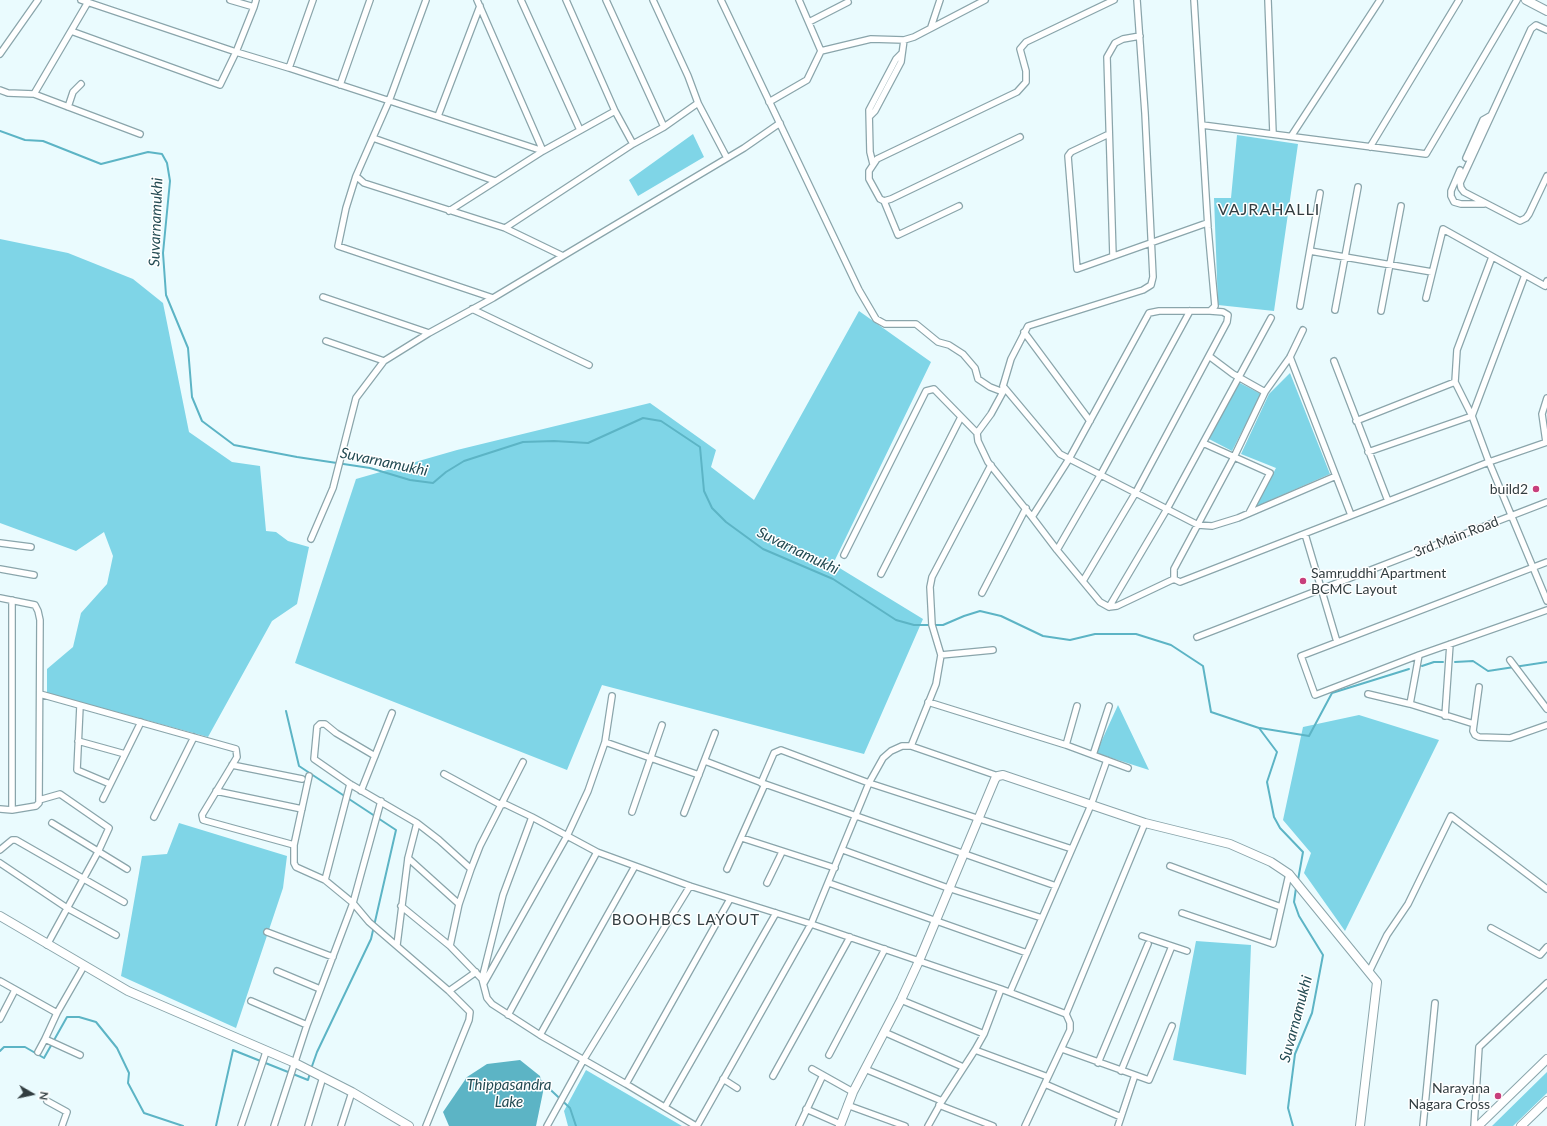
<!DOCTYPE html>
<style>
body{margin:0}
#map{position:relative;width:1547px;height:1126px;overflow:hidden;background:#eafbfe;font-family:Lato,sans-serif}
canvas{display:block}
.north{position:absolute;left:12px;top:1074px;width:40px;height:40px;-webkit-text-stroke:3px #fff;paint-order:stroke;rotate:99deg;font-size:11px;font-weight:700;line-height:16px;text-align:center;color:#323d40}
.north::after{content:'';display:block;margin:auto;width:14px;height:18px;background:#323d40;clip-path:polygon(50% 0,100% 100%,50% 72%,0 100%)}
</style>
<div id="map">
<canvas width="1547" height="1126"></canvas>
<div class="north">N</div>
</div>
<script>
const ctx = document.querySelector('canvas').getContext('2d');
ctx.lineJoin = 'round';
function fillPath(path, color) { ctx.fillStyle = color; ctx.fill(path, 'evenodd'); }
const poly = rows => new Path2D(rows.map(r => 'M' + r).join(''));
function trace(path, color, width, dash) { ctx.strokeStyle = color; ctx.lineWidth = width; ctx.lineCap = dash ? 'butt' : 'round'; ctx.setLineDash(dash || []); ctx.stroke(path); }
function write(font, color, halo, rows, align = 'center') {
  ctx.font = font + ' Lato,sans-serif'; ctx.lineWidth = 3; ctx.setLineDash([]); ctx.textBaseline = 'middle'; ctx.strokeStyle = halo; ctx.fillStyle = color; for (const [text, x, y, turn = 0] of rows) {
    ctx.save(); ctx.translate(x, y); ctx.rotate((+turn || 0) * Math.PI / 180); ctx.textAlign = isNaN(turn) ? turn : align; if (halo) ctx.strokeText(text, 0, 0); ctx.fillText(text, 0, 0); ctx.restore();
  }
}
fillPath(poly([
 [693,134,704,157,638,196,629,180],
 [1237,135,1298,144,1274,311,1218,305,1214,198,1231,198],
 [0,239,68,253,133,279,163,303,189,432,232,462,260,466,266,531,276,532,288,541,309,547,297,604,272,621,208,737,47,693,47,669,73,647,81,613,107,584,113,556,104,532,76,551,0,523],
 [859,311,931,362,833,564,923,619,864,754,602,685,567,770,295,663,356,479,457,450,650,403,716,450,711,467,754,500],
 [1290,373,1330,474,1255,507,1276,468,1241,454,1269,394],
 [1238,382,1261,394,1232,451,1209,439],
 [1118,705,1149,770,1096,753],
 [1359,715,1439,740,1345,931,1304,873,1311,853,1283,820,1303,727],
 [179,823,287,856,283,888,236,1028,121,976,142,856,167,854],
 [1196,941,1251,945,1246,1075,1173,1060],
 [586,1070,682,1126,568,1126,564,1111],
 [1547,1072,1547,1093,1513,1126,1492,1126]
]), '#7fd5e7');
fillPath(poly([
 [520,1060,540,1076,543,1092,536,1126,449,1126,443,1112,467,1077,487,1064]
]), '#5cb4c5');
trace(poly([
 [0,131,25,140,43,141,101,164,148,152,162,154,167,163,170,181,163,253,166,295,188,348,192,397,202,421,234,445,297,457,370,468,410,480,433,483,446,472,464,461,523,442,554,441,588,443,643,418,661,421,700,447,704,491,712,508,726,522,763,549,833,579,896,620,914,625,943,625,964,616,980,611,1001,616,1043,636,1070,640,1095,634,1136,634,1171,645,1203,666,1211,712,1259,728,1277,752,1267,782,1274,817,1280,828,1303,852,1298,880],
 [1455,662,1473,661,1488,671,1547,662],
 [1422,666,1434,662,1443,662],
 [286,711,299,766,396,830,371,939,317,1052,311,1069],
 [1260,728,1309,736,1332,693,1409,669],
 [0,1051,4,1047,25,1047,44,1058,67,1017,79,1017,96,1022,117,1048,129,1073,128,1083,144,1113,183,1126],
 [540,1080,570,1108,576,1126],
 [216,1126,233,1050,308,1080,310,1073],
 [1293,1126,1288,1108,1295,1054,1312,1013,1323,955,1299,916,1294,902,1296,888]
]), '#5cb4c5', 2);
const street = poly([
 [81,0,236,52,254,7],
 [230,0,254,7,256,0],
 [426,0,389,101,356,176,364,183,505,228],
 [521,0,580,130],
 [606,0,664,127],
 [653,0,688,76,698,103,664,127,633,144,505,228,563,256,744,148,780,123],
 [721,0,859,290,876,319,885,324,916,324,938,342,949,345,963,354,975,368,978,379,990,387,1003,392,1003,386,1011,359,1028,326,1143,290,1151,285,1153,277,1145,113,1137,0],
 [799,0,821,51],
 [1194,0,1208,228,1215,306,1210,311,1159,311,1149,313,1069,459,1032,517,1057,550,1100,602,1109,607,1117,606,1174,579,1180,582,1489,462,1547,442],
 [1268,0,1273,133],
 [809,22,848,2],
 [931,27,940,0],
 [1547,30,1536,25,1531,29,1460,183,1461,188,1464,192,1520,221,1526,218,1529,214,1547,176],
 [71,31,220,85,236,52,289,68,313,0],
 [0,54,38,0],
 [289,68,543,151,615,111,566,0],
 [340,85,370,0],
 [0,90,8,93,34,94,88,2],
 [34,94,140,134],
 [769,102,807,80,821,51,871,39,904,40,914,37,985,0],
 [698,103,727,158],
 [68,107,73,92,81,84],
 [615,111,633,144],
 [438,116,480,6],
 [870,116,875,111,901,62,904,40],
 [1202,125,1426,154,1517,0],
 [1109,134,1071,152,1068,156,1077,269,1207,223],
 [1292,135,1380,0],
 [1020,137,891,199,884,201,880,199,869,179,869,171,877,159,1017,92,1026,82,1026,71,1020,49,1026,42,1114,0],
 [373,138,495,181],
 [1370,147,1459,0],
 [1466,158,1483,120,1490,116],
 [873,164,870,152,869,110,896,59,902,53],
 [1460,170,1451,191,1451,196,1454,202,1461,204,1484,204],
 [356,176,346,208,338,246,493,298],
 [884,201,898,235,959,206],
 [449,211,543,151,477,0],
 [1310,251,1432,272],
 [1113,256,1107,57,1115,43,1123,39,1140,36],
 [1492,257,1457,350,1455,382,1472,416,1489,462,1547,601],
 [323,297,429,333,493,298,563,256],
 [1426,298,1443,229,1545,286,1547,281],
 [1300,306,1320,193],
 [472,309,589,365],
 [1335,310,1358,187],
 [1381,311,1401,206],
 [1024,332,1090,421],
 [326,341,384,361],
 [1209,356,1233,374,1265,392],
 [1290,357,1351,515],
 [1334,361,1388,501],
 [1003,386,1060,454,1198,525,1212,526,1238,518,1336,476],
 [1003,392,991,414,977,433,978,441,988,462,1032,517],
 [1356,421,1455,382],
 [1546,442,1542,414,1547,398],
 [1203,443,1270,473,1249,513],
 [1368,452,1472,416,1525,275],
 [1305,534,1337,642],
 [311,539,333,488,356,398,384,361,429,333],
 [0,543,31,547],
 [1057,550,1101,474,1190,311],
 [844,555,926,391,934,389,977,433],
 [1547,562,1301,656,1315,695,1419,655,1547,610],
 [0,569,34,575],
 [881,574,961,417],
 [1174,579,1174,569,1234,457,1265,392,1290,357,1303,330],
 [1083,581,1136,492,1227,322,1228,315,1223,312,1210,311],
 [982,593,1026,508],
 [0,598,35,605,38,611,40,620,39,803,36,806,12,810,0,809],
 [12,600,12,810],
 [1109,607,1167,509,1271,318],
 [1197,637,1547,502],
 [941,655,993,650],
 [1419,655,1410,704,1474,724],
 [1510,660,1547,709],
 [1479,687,1473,731,1475,735,1479,737,1510,738,1547,725],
 [40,694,236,749,237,757,202,815,203,820,294,845,294,863,296,867,325,880,353,903,369,922,449,991,470,1012,469,1020,426,1126],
 [1368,694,1410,704],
 [928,702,1066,745,1128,768],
 [80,706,77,770,110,784],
 [1445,716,1450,644],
 [78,741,125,754],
 [605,742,699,775],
 [1066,745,1077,706],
 [911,746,936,684,941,655,932,625,930,587,932,577,991,465],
 [1093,755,1109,706],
 [375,756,336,733,325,724,320,724,317,727,314,759,350,784,417,823,408,858,397,945],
 [705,761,765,784,1056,886],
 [232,765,302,779],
 [444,774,501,805,505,804,532,817,597,852,690,886,811,924,697,1126],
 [998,776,911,746,902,746,891,751,883,758,869,783,811,924,1001,989,1066,1014,1070,1023,1070,1030,1025,1126],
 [761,783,774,753,781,750,869,783,1072,849],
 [216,791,302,809],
 [361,791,392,713],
 [103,799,141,722],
 [39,800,60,794,109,828,98,852,47,945],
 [632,812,662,725],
 [684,813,715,733],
 [154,817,194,737],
 [52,823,127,869],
 [417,823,439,840,471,869,459,904,450,946,482,979,487,998,492,1004,540,1035,626,1084],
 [742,838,835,868],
 [294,845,309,776],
 [0,850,12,840,16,840,124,902],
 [843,850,948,888,1042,918],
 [408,858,459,904],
 [0,863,67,908,116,935],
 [1170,866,1281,907],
 [471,869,480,846,523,762],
 [727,869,765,784],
 [325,880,350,784],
 [767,883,782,852],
 [829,883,1027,953],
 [401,906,450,946],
 [1182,913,1273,944,1289,874],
 [1491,928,1540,955,1547,947],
 [267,932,333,957],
 [1142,936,1187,951],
 [277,971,320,989],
 [1369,972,1387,935,1408,904,1451,816,1547,889],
 [482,979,503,895,532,817],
 [0,981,57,1013,84,966],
 [484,983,567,836,588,791,605,742,612,696],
 [449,991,476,972],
 [1010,992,1091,805,1107,760],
 [901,1000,984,1034],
 [251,1001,307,1025],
 [57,1013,45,1039,80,1055],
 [1066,1014,1145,823],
 [508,1015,597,852],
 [0,1019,15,990],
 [884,1032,963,1067],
 [540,1035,635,866],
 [1062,1049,1135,1075,1121,1117],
 [975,1050,1048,1077],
 [38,1052,45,1039],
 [829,1055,885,949],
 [1098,1063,1148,944],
 [812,1069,853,1092],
 [865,1069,942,1101],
 [1121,1071,1172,946],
 [1135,1075,1149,1080,1172,1026],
 [773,1076,850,937],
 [723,1079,737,1088],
 [1045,1084,1121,1117,1118,1126],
 [47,1101,67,1112,62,1126],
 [847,1105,905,1126],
 [939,1105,993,1126],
 [665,1107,776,913],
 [806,1109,840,1124],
 [241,1126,266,1052],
 [274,1126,307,1025,353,903,381,801],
 [308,1126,323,1077],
 [341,1126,352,1092],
 [547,1126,584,1059,690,886],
 [696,1126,626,1084,730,899],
 [799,1126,823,1075],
 [928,1126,942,1101,975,1050,984,1034,1001,989],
 [1423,1126,1435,1003],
 [1474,1126,1479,1047,1547,983]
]);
const secondary = poly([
 [1526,0,1547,11],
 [0,916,128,991,295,1063,352,1092,409,1126],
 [840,1126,853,1092,901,1000,919,961,995,779,998,776,1003,775,1145,823,1230,844,1271,862,1289,874,1377,982,1360,1126],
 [1478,1126,1547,1059],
 [1521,1126,1547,1101]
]);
trace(street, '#8aa5ab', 8);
trace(secondary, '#8aa5ab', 10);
trace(street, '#fff', 5.5);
trace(secondary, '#fff', 8);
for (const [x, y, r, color] of [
 [1536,489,4,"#c73f7c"],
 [1303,581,4,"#c73f7c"],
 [1498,1096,4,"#c73f7c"]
]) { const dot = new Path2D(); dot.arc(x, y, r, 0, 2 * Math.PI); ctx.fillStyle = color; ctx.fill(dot); trace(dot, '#fff', 1.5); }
write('14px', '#323d40', '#fff', [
 ["build2",1528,489],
 ["Samruddhi Apartment",1311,573,"left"],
 ["BCMC Layout",1311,589,"left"],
 ["Narayana",1490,1088],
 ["Nagara Cross",1490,1104]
], 'right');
write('14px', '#323d40', '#fff', [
 ["3rd Main Road",1456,537,-21]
]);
write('italic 15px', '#234b53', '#fff', [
 ["Suvarnamukhi",156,222,-88],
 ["Suvarnamukhi",384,462,12],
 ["Suvarnamukhi",798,551,26],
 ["Suvarnamukhi",1296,1019,-75],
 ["Thippasandra",509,1085],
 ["Lake",509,1102]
]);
ctx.letterSpacing = '1px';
write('15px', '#323d40', '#fff', [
 ["BOOHBCS LAYOUT",686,920]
]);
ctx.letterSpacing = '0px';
ctx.letterSpacing = '1px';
write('16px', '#323d40', '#fff', [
 ["VAJRAHALLI",1269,210]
]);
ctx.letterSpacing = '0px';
</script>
